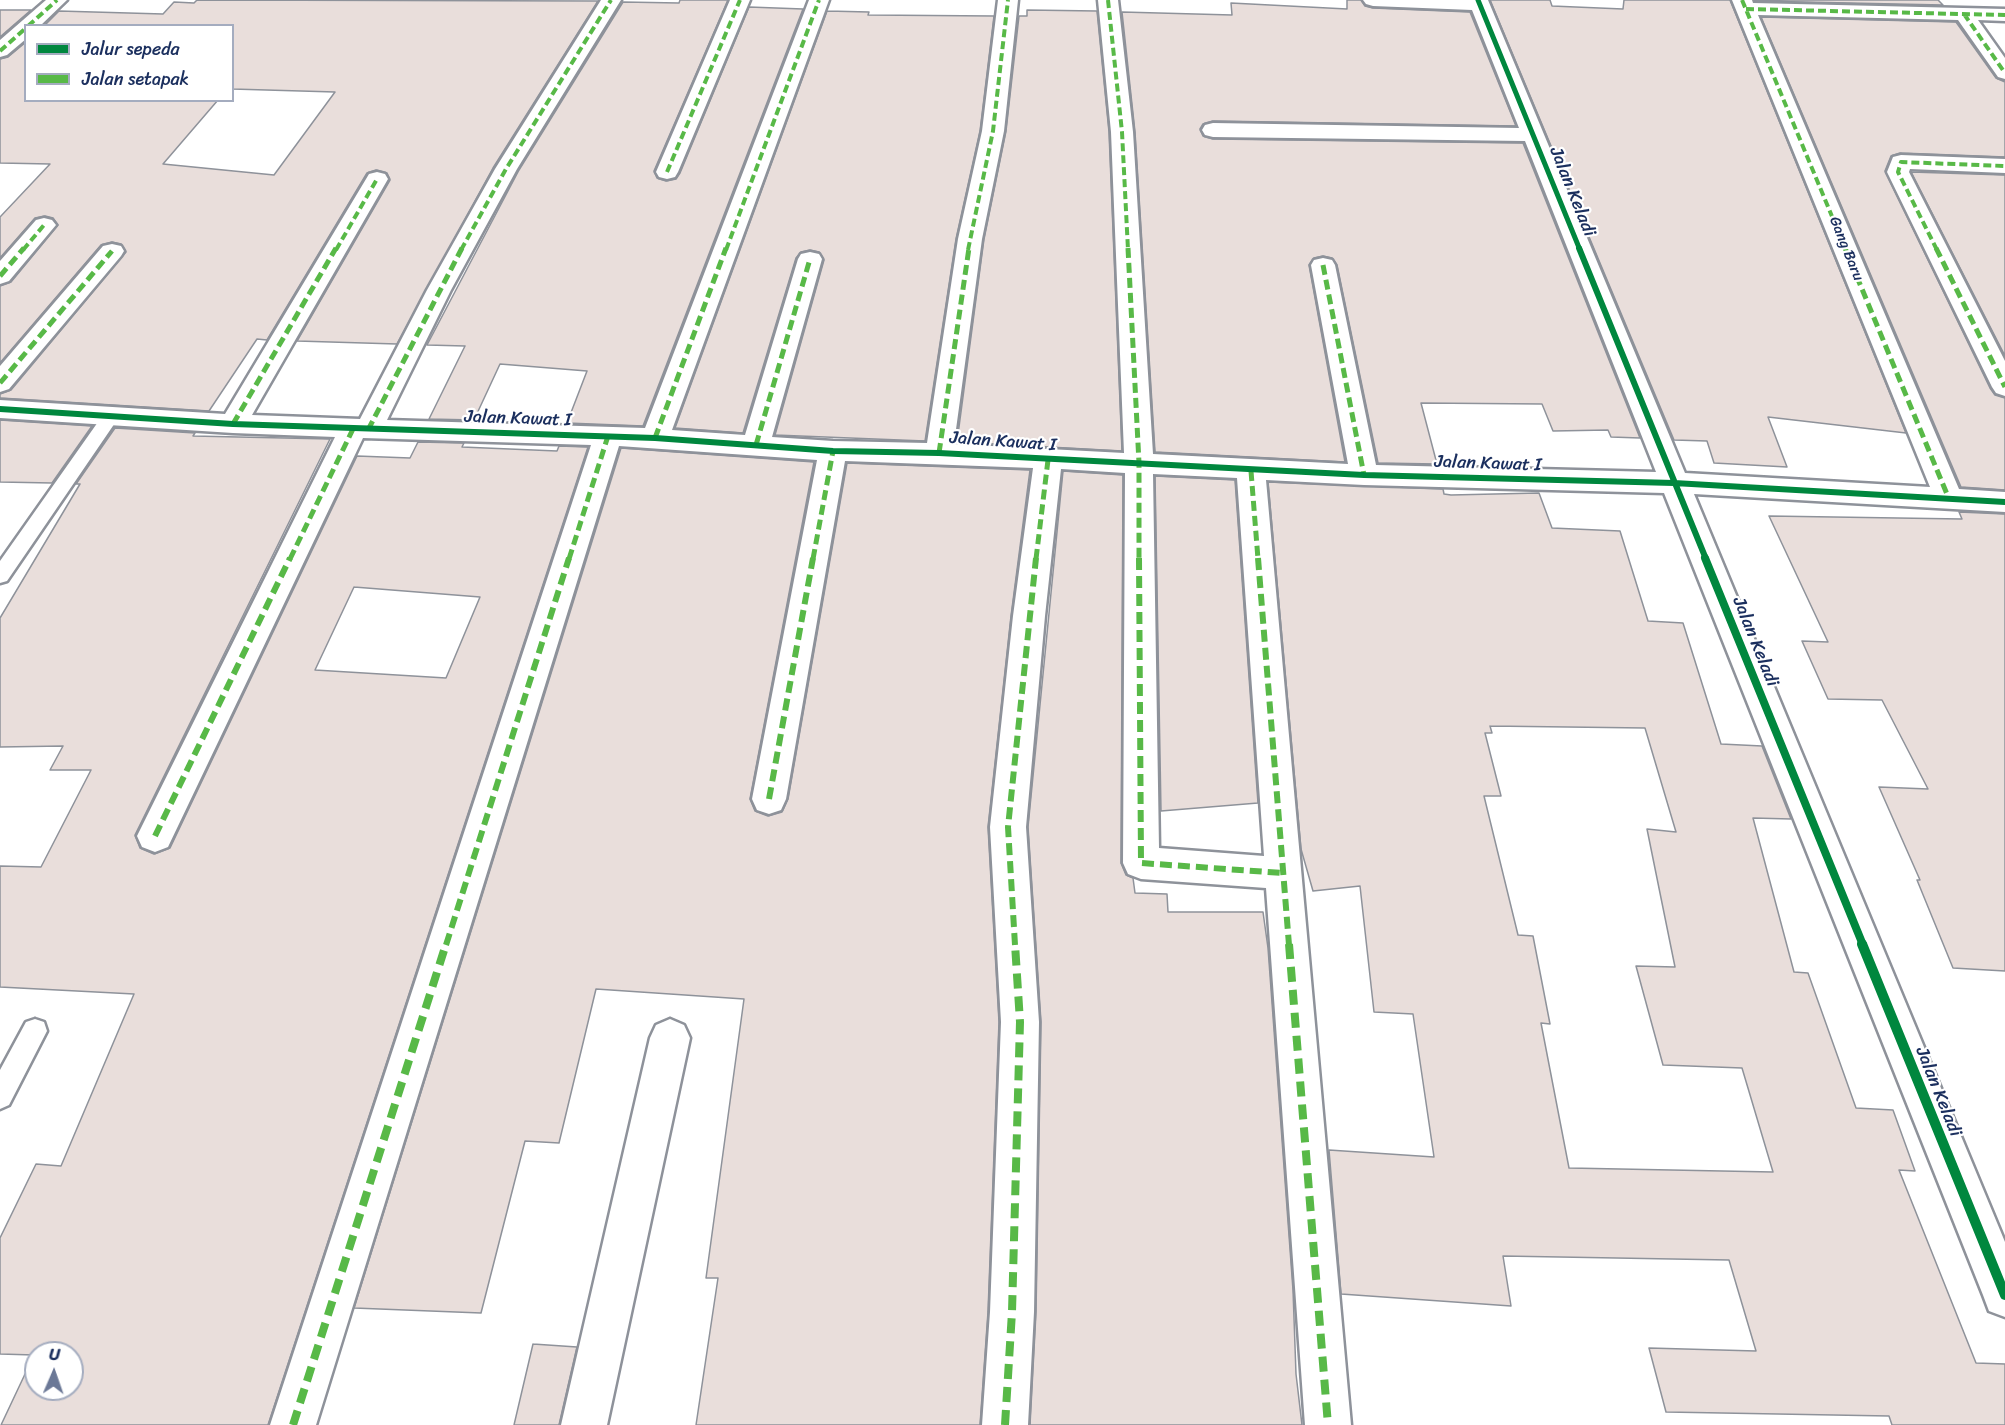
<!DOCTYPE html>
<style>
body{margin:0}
#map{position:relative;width:2005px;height:1425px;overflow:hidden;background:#fff;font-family:Sriracha,sans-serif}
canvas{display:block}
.legend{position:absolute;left:24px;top:24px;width:210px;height:78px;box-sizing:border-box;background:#fff;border:2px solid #a4acbf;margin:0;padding:8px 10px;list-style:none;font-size:18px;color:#1b2f5e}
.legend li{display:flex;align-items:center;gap:12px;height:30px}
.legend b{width:30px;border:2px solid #a4acbf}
.north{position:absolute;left:24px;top:1341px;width:60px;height:60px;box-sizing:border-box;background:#fff;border:2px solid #a4acbf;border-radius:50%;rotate:2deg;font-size:16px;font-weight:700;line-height:24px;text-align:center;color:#1b2f5e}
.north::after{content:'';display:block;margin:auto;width:21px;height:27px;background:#6b7896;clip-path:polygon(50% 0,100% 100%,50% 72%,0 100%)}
</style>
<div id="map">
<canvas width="2005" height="1425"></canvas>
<ul class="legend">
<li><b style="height:8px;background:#00873e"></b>Jalur sepeda</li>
<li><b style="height:8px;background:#58b947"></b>Jalan setapak</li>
</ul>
<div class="north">U</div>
</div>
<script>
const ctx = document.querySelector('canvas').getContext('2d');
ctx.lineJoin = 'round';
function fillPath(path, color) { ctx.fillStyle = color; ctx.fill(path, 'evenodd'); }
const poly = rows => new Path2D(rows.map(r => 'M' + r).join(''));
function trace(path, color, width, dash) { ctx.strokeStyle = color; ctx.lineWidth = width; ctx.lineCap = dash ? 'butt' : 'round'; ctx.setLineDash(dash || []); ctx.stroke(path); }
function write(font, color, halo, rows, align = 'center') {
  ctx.font = font + ' Sriracha,sans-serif'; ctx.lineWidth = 4.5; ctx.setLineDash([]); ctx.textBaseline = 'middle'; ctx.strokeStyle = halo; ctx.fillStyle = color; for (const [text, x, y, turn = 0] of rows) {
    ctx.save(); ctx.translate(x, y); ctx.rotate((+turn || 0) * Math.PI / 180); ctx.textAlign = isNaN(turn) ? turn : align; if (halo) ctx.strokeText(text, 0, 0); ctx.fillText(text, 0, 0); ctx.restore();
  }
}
const building = poly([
 [197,0,598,1,493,168,397,344,297,341,390,180,387,173,376,170,367,173,267,340,257,339,209,411,0,398,0,394,11,390,126,252,121,244,112,242,101,245,0,363,0,286,11,282,58,225,53,218,45,216,35,218,0,258,0,217,50,164,0,163,0,59,8,57,26,42,26,100,218,100,163,164,274,175,335,92,232,89,232,26,44,26,59,11,163,14,174,2,194,3,197,0],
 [680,0,728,0,654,171,657,178,666,181,676,179,680,173,749,7,803,9,643,426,567,423,587,371,500,364,474,420,429,419,465,346,427,345,519,170,623,2,679,3,680,0],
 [1347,0,1361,0,1365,6,1373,8,1470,12,1516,126,1213,121,1203,124,1200,129,1203,136,1213,139,1523,143,1640,438,1611,437,1608,430,1553,431,1542,404,1421,403,1437,464,1378,463,1337,265,1332,258,1323,256,1314,258,1309,265,1345,462,1155,452,1135,132,1122,12,1232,15,1231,3,1347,9,1347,0],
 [1490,0,1550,0,1552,6,1623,9,1624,0,1730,0,1906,433,1768,417,1787,467,1714,463,1707,441,1674,440,1490,0],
 [1754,0,1938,0,1943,5,1755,1,1754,0],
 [0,10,31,10,0,37,0,10],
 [1027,10,1097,11,1109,132,1122,451,957,442,984,239,1006,131,1019,16,1027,16,1027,10],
 [827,11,869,12,868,15,994,16,980,131,956,239,925,441,775,435,824,260,819,252,810,250,801,252,796,258,743,433,675,428,827,11],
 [1761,17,1956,22,1996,78,2005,82,2005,157,1900,153,1891,156,1885,171,1990,388,1995,395,2005,398,2005,490,1961,487,1761,17],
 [1911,172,2005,175,2005,356,1911,172],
 [0,420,92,426,52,483,0,482,0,420],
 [115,428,195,433,193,436,330,439,135,835,140,848,154,854,170,848,357,456,410,458,418,442,464,443,462,447,557,451,559,446,588,447,268,1425,1,1425,34,1355,0,1354,0,1238,36,1164,61,1166,134,994,0,987,0,866,41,867,91,770,50,770,63,746,0,747,0,618,80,484,76,484,115,428],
 [354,587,480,597,446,678,315,670,354,587],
 [36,1353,72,1353,72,1389,36,1389,36,1353],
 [621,448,814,462,750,799,755,811,768,816,782,812,788,799,847,463,1030,470,1011,616,988,827,999,1022,988,1312,980,1425,696,1425,718,1278,706,1278,744,999,596,989,559,1143,525,1141,481,1313,354,1308,621,448],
 [1063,471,1123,475,1121,863,1126,875,1133,878,1135,893,1167,894,1168,912,1263,912,1268,948,1293,1290,1296,1374,1302,1425,1030,1425,1036,1312,1041,1022,1028,827,1063,471],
 [1155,476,1235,480,1258,803,1161,811,1155,476],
 [1268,482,1443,489,1444,494,1451,495,1539,493,1552,528,1620,531,1648,621,1683,623,1721,744,1762,746,1791,819,1753,818,1794,972,1808,973,1856,1108,1893,1110,1915,1171,1899,1170,1976,1363,2005,1364,2005,1425,1892,1425,1889,1416,1666,1412,1649,1348,1756,1351,1729,1260,1503,1256,1511,1306,1341,1294,1329,1150,1434,1157,1413,1014,1374,1012,1360,886,1313,891,1301,849,1268,482],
 [1490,726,1645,728,1676,832,1647,829,1675,967,1636,966,1663,1065,1742,1068,1773,1172,1569,1168,1541,1023,1550,1024,1533,936,1518,935,1484,796,1501,796,1485,733,1492,733,1490,726],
 [1959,512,2005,514,2005,971,1953,968,1917,880,1920,880,1879,787,1928,789,1882,700,1828,699,1802,641,1828,642,1769,516,1962,519,1959,512],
 [533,1344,577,1347,559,1425,514,1425,533,1344]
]);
fillPath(building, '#e9dedb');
trace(building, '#8e929a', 1.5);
const lane = poly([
 [111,410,117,412,120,416,117,420,7,581,0,583,0,561,105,412,111,410],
 [35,1019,44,1022,47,1031,9,1105,0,1109,0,1070,26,1022,35,1019]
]);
const street = poly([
 [46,0,67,0,40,26,26,26,26,39,7,55,0,57,0,40,46,0],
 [601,0,621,0,517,169,451,290,387,420,645,428,809,0,829,0,672,430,745,435,798,259,801,254,810,252,819,254,822,259,772,437,833,441,927,443,958,239,982,131,998,0,1018,0,1004,131,982,239,954,444,1124,453,1111,132,1098,0,1118,0,1133,132,1153,454,1348,464,1311,265,1314,260,1323,258,1332,260,1335,265,1376,465,1656,472,1525,141,1213,137,1205,135,1202,130,1205,125,1213,123,1519,128,1472,10,1373,6,1366,4,1363,0,1488,0,1685,473,1930,487,1732,0,1752,0,1753,3,2005,9,2005,21,1978,20,2005,58,2005,79,1998,77,1958,20,1758,15,1959,489,2005,492,2005,512,1694,494,2005,1242,2005,1317,1989,1311,1983,1295,1664,493,1364,485,1266,480,1351,1425,1305,1425,1266,888,1141,879,1128,874,1123,863,1125,473,1061,469,1045,616,1026,827,1039,1022,1034,1312,1028,1425,982,1425,990,1312,1001,1022,990,827,1013,616,1033,468,845,461,786,799,781,810,769,814,757,810,752,799,817,460,619,446,316,1425,270,1425,591,445,363,438,168,847,155,852,142,847,137,836,335,437,233,433,0,418,0,400,225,414,369,174,377,172,385,174,388,179,252,415,360,419,427,290,495,169,601,0],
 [1153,474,1237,478,1264,856,1159,848,1153,474],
 [730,0,750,0,678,172,675,177,667,179,659,177,656,172,730,0],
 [1901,155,2005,159,2005,173,1910,169,1909,172,2005,361,2005,396,1996,393,1992,387,1887,172,1893,157,1901,155],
 [44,218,52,220,56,225,9,281,0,284,0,261,36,220,44,218],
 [112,244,121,246,124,251,121,256,9,389,0,392,0,366,103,246,112,244],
 [670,1019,684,1025,690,1038,607,1425,561,1425,650,1038,656,1025,670,1019]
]);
trace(lane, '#8e929a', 5);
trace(street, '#8e929a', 5);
fillPath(lane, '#fff');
fillPath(street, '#fff');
trace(poly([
 [1108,0,1122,132,1128,250],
 [1742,0,1846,250],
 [1746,9,2005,15],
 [1964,14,2005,73],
 [28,26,57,0],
 [0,51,26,28],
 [667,172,740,0],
 [23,250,44,225],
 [336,250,377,179],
 [461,250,506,169,611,0],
 [726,250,819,0],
 [968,250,993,131,1008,0],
 [1937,250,1898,172,1901,162,2005,166]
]), '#58b947', 4, [8, 4]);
trace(poly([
 [1128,248,1139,463,1139,559],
 [1845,248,1949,499],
 [1936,248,2005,387],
 [1323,265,1364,475],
 [0,276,24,248],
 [0,383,112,251],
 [233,424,336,248],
 [368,430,462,248],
 [655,438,726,248],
 [756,445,810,259],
 [939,453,969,248],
 [1251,471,1258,559],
 [290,559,353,429],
 [569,559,608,436],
 [813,559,833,451],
 [1036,559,1048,460]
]), '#58b947', 5, [10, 5]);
trace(poly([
 [1139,558,1141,863,1283,873],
 [1258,558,1289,945],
 [769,799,813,558],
 [155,836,290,558],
 [446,945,569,558],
 [1015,945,1008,827,1036,558]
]), '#58b947', 6, [12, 6]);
trace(poly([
 [1289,944,1328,1425],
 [293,1425,446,944],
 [1005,1425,1012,1312,1020,1022,1015,944]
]), '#58b947', 8, [15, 8]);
trace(poly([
 [1478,0,1580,250]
]), '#00873e', 5);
trace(poly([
 [1579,248,1706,559],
 [0,409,233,424,655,438,833,451,939,453,1364,475,1674,483,2005,502]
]), '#00873e', 6);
trace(poly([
 [1705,558,1863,945]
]), '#00873e', 8);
trace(poly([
 [1862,944,2005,1295]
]), '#00873e', 10);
write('15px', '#1b2f5e', '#fff', [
 ["Gang Baru",1846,249,68]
]);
write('18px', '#1b2f5e', '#fff', [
 ["Jalan Keladi",1572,192,68],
 ["Jalan Kawat I",518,419,2],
 ["Jalan Kawat I",1003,442,4],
 ["Jalan Kawat I",1488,464,2],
 ["Jalan Keladi",1755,642,68],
 ["Jalan Keladi",1938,1092,68]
]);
</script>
